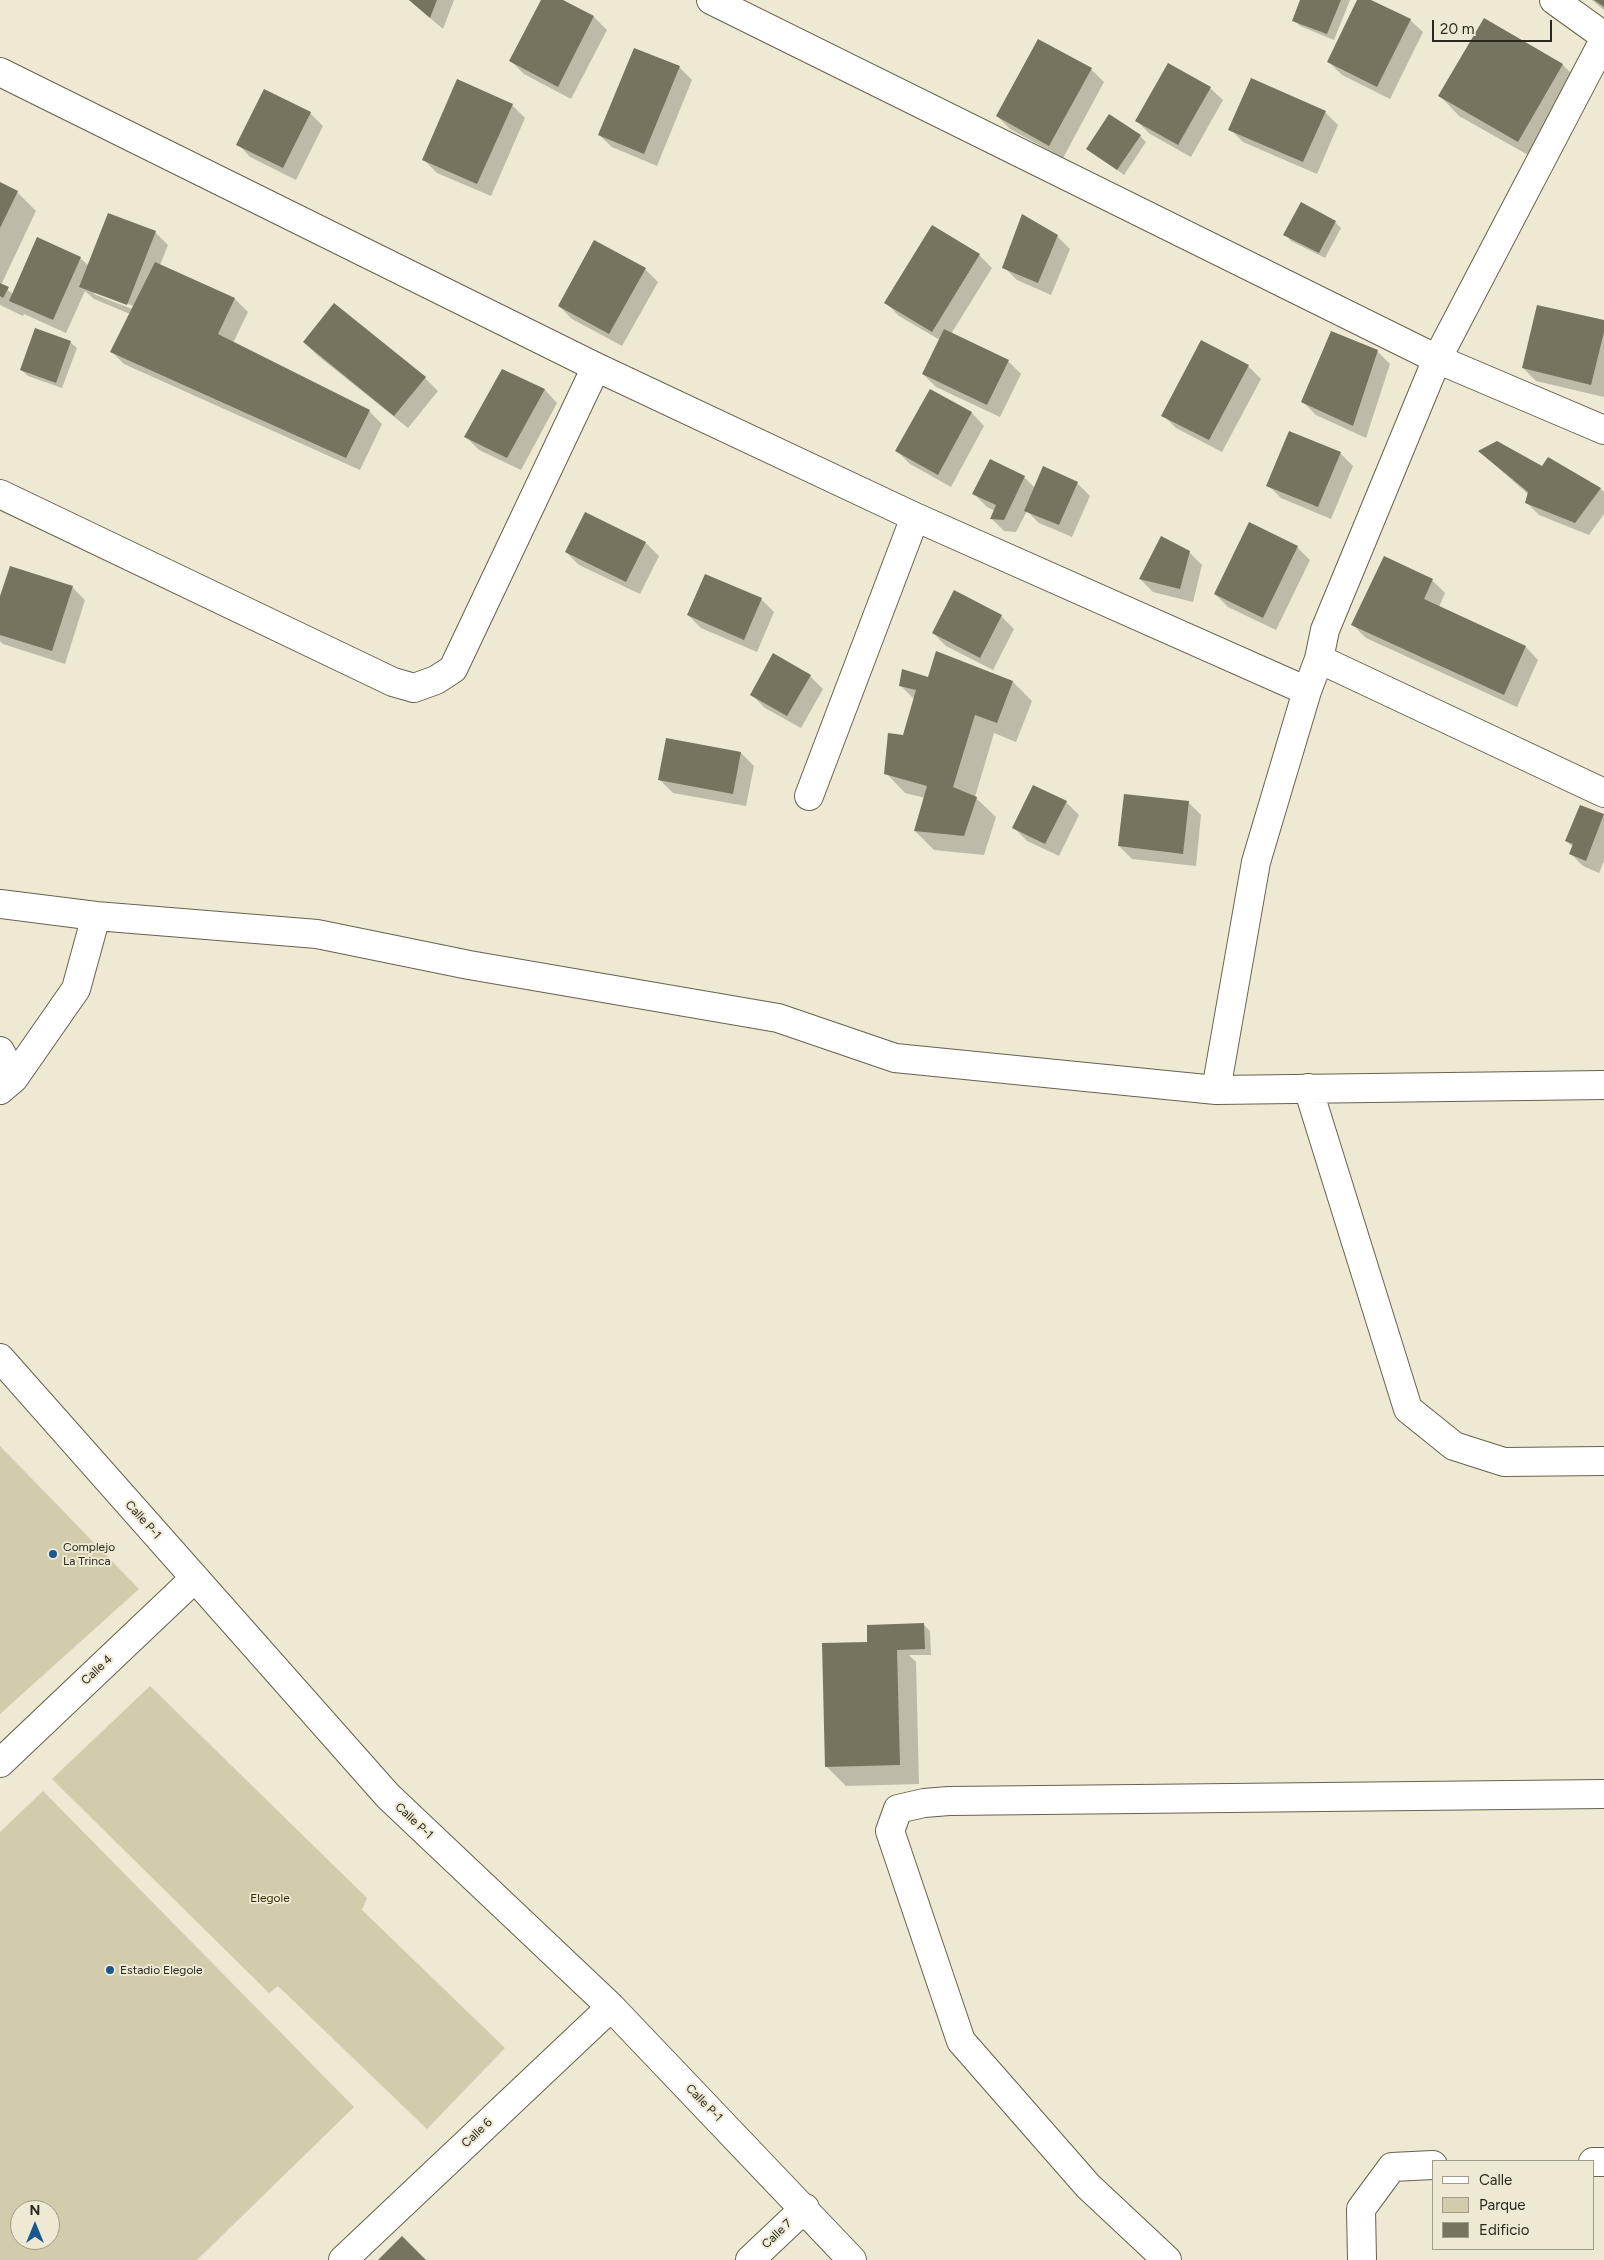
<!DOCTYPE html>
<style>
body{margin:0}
#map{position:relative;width:1604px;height:2260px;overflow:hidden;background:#ede9d2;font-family:Figtree,sans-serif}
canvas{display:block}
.legend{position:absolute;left:1432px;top:2160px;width:162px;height:90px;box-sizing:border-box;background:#ede9d2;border:1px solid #9f9c8a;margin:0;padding:6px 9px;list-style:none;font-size:15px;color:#2a281f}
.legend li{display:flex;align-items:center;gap:10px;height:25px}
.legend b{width:25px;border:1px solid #9f9c8a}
.north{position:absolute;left:10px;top:2200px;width:50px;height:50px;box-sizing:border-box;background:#ede9d2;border:1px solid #9f9c8a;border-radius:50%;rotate:0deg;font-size:14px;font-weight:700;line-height:20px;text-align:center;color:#2a281f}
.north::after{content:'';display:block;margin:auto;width:18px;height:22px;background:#1a598f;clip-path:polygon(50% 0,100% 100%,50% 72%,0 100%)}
.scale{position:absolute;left:1432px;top:20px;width:120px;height:22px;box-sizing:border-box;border:2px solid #2a281f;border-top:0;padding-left:6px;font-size:15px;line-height:18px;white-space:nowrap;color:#2a281f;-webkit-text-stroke:4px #ede9d2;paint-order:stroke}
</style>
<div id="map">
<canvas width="1604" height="2260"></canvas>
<ul class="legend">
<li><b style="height:6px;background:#fff"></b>Calle</li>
<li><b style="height:14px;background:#d1ccac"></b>Parque</li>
<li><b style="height:14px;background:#76735e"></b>Edificio</li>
</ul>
<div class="north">N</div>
<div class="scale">20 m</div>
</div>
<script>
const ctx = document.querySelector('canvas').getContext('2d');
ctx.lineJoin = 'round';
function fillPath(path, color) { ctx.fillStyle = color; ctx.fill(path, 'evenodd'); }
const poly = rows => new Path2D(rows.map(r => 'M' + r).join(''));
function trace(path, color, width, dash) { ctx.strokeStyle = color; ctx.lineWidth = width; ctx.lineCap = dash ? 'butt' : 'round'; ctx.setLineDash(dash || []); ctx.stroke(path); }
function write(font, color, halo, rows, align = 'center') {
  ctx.font = font + ' Figtree,sans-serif'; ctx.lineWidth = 4; ctx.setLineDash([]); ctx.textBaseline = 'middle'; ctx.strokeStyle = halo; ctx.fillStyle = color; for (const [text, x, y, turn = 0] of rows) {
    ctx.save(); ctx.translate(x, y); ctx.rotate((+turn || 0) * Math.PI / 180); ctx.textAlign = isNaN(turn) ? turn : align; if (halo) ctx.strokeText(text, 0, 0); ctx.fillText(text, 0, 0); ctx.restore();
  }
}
fillPath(poly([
 [0,1446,139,1589,0,1714],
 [150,1686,367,1898,362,1910,505,2048,427,2129,278,1986,269,1993,52,1779],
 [43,1791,354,2107,197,2260,0,2260,0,1832],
 [20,2210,50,2210,50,2240,20,2240]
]), '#d1ccac');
fillPath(poly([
 [409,0,454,0,443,29],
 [542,0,560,0,594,17,607,30,571,99,524,74,511,61],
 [1302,0,1350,0,1334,40,1300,26,1294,20],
 [1359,0,1368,0,1410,20,1423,32,1390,99,1342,75,1329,62],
 [1592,0,1604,0,1604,10,1599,6],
 [1485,20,1563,65,1582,84,1537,160,1459,116,1440,96],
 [679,67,692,80,657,166,612,147,599,135],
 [1091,69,1104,82,1063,158,1010,129,997,116],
 [1210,88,1223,100,1191,157,1150,134,1137,121],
 [512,105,525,118,491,196,437,173,424,160],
 [1325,112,1338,125,1317,174,1243,142,1230,129],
 [310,113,323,126,296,180,250,157,238,144],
 [1140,136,1146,142,1124,175,1088,149],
 [0,184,17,192,36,211,1,285,13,294,80,258,89,266,155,232,168,245,160,265,235,299,248,312,233,343,369,411,382,424,360,470,124,364,111,351,130,314,94,299,85,291,66,333,24,314,23,316,0,305],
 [94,291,133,306,132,309,94,294],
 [1335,222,1341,228,1325,258,1291,241,1285,234],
 [1057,236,1070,249,1051,295,1017,280,1004,267],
 [979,255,992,268,951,334,1008,361,1021,374,1000,417,936,387,923,374,940,340,899,316,886,303],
 [645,269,658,282,622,346,572,319,559,306],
 [334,305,425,378,438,391,408,428,317,355,304,342],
 [1604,322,1604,397,1536,381,1523,368],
 [70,342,77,348,62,388,28,376,21,370],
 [1377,351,1390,364,1366,438,1316,415,1303,402],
 [1248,366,1261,379,1222,452,1176,428,1163,415],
 [503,370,545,390,557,403,521,470,479,450,466,437],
 [930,391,972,413,984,426,951,487,910,464,897,451],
 [1480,452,1542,468,1548,459,1601,489,1604,492,1604,514,1589,535,1539,515,1526,502,1528,494],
 [1340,453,1353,466,1331,519,1281,498,1268,485],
 [1024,477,1035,488,1077,483,1090,496,1072,537,1039,523,1027,511,1016,532,1004,531,991,518,995,511,987,507,974,494],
 [585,514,646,543,659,556,640,594,579,565,566,552],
 [1297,547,1310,560,1276,630,1228,607,1215,594],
 [1189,552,1202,565,1193,602,1153,592,1140,579],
 [1432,580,1445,593,1439,607,1526,647,1538,660,1517,707,1366,638,1353,625],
 [72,587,85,600,65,664,3,644,0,641,0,600],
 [955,592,1001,616,1014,629,993,670,946,646,933,633],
 [761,599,774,612,757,652,701,628,688,615],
 [937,653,1013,682,1032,701,1016,742,994,733,975,797,996,817,984,855,934,850,915,831,925,798,905,793,886,773,904,737,914,699,900,685,929,678],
 [810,676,823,689,801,728,765,708,752,695],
 [667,739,741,753,754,766,746,806,673,793,660,780],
 [1066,802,1079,815,1059,856,1027,841,1014,828],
 [1188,802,1201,815,1196,866,1132,859,1119,846],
 [1581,806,1604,816,1604,861,1599,873,1583,866,1570,853,1573,847,1566,841],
 [924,1625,930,1631,931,1655,909,1655,916,1662,919,1784,846,1786,827,1767,868,1643]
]), '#0003');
fillPath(poly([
 [409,0,437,0,430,18],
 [541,0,563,0,594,16,558,87,509,61],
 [1300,0,1341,0,1327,34,1292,21],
 [1357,0,1371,0,1411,19,1377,87,1327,62],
 [1594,0,1604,0,1604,7],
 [1484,18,1563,64,1518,142,1438,96],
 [1038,39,1092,68,1049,146,996,116],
 [634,48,680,66,644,154,598,135],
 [1168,63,1211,87,1178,145,1135,121],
 [1251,78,1326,111,1303,162,1228,130],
 [457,79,513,104,477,184,422,160],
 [264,89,311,112,283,168,236,145],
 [1109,114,1141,135,1117,170,1086,149],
 [0,182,18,191,0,228],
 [1301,202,1336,221,1319,253,1283,235],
 [108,213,156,231,127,305,79,287],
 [1022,214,1058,235,1038,283,1002,268],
 [932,225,980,254,932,332,884,303],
 [37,237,81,257,53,320,9,301],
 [594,240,646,268,609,334,558,306],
 [155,262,235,298,218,334,370,410,346,458,110,352],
 [0,283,9,287,3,298,0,296],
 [334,303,426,377,394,416,303,342],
 [1537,305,1604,320,1604,332,1591,385,1522,368],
 [35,328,71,341,56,383,20,370],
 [944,329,1009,360,987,405,922,374],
 [1331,331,1378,350,1353,426,1301,402],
 [1201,340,1249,365,1209,440,1161,416],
 [502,369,545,389,507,458,464,437],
 [930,389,972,412,938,475,895,451],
 [1289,431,1341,452,1318,507,1266,486],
 [1497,441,1542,466,1548,457,1601,488,1575,523,1525,503,1528,492,1478,451],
 [990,459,1025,476,1004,520,990,519,996,505,972,494],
 [1043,466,1078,482,1059,525,1024,511],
 [585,512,646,542,626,582,565,552],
 [1249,522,1298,546,1263,618,1214,594],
 [1161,536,1190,551,1180,589,1139,579],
 [1384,556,1433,579,1424,599,1526,646,1504,695,1351,625],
 [10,566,73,586,52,651,0,635,0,596],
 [705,574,762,598,744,640,687,615],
 [954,590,1002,615,980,658,932,633],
 [936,651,1013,681,997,723,975,715,953,787,977,797,964,836,914,831,927,786,884,774,888,733,903,735,916,690,899,686,902,669,928,677],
 [773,653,811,675,787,716,750,695],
 [666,738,741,752,733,794,658,780],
 [1033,785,1067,801,1045,844,1012,828],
 [1124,794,1189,801,1183,854,1118,846],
 [1580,805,1604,814,1586,861,1569,854,1573,844,1565,841],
 [924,1623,925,1649,897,1650,900,1765,825,1767,822,1643,867,1642,867,1625],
 [402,2236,426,2260,378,2260]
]), '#76735e');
const minor = poly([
 [711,0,1437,359,1604,430],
 [1554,0,1604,36],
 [0,72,596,367,915,517,1307,691],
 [0,494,393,682,414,688,436,680,453,669,596,367],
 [1319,659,1604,793],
 [809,796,915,517],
 [0,904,96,916,317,934,469,965,778,1018,895,1058,1216,1090,1604,1085],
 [0,1051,14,1078],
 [1308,1088,1408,1409,1454,1446,1504,1462,1604,1461],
 [0,1090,14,1078,76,989,96,916],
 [1216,1090,1256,862,1307,691,1319,659,1325,630,1437,359,1604,40],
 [0,1358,388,1796,611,2007,852,2260],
 [0,1763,195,1578],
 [1593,2162,1604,2162],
 [343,2260,611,2007],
 [750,2260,805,2208],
 [1167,2260,1088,2186,961,2041,890,1831,898,1809,924,1803,949,1801,1604,1794],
 [1362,2260,1361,2209,1392,2167,1433,2165]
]);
trace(minor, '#66624e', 30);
trace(minor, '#fff', 28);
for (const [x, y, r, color] of [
 [53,1554,5,"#1a598f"],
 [110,1970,5,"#1a598f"]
]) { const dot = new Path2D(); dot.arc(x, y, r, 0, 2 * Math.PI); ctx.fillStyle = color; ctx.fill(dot); trace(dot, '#ede9d2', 2); }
write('12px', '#2a281f', '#ede9d2', [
 ["Calle P-1",143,1520,48],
 ["Calle 4",97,1670,-43],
 ["Calle P-1",414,1821,43],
 ["Calle P-1",704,2103,46],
 ["Calle 6",477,2133,-43],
 ["Calle 7",777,2234,-44]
]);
write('12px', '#2a281f', '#ede9d2', [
 ["Complejo",63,1547],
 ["La Trinca",63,1561],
 ["Estadio Elegole",120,1970]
], 'left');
write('12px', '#352e00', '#ede9d2', [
 ["Elegole",270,1898]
]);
</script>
